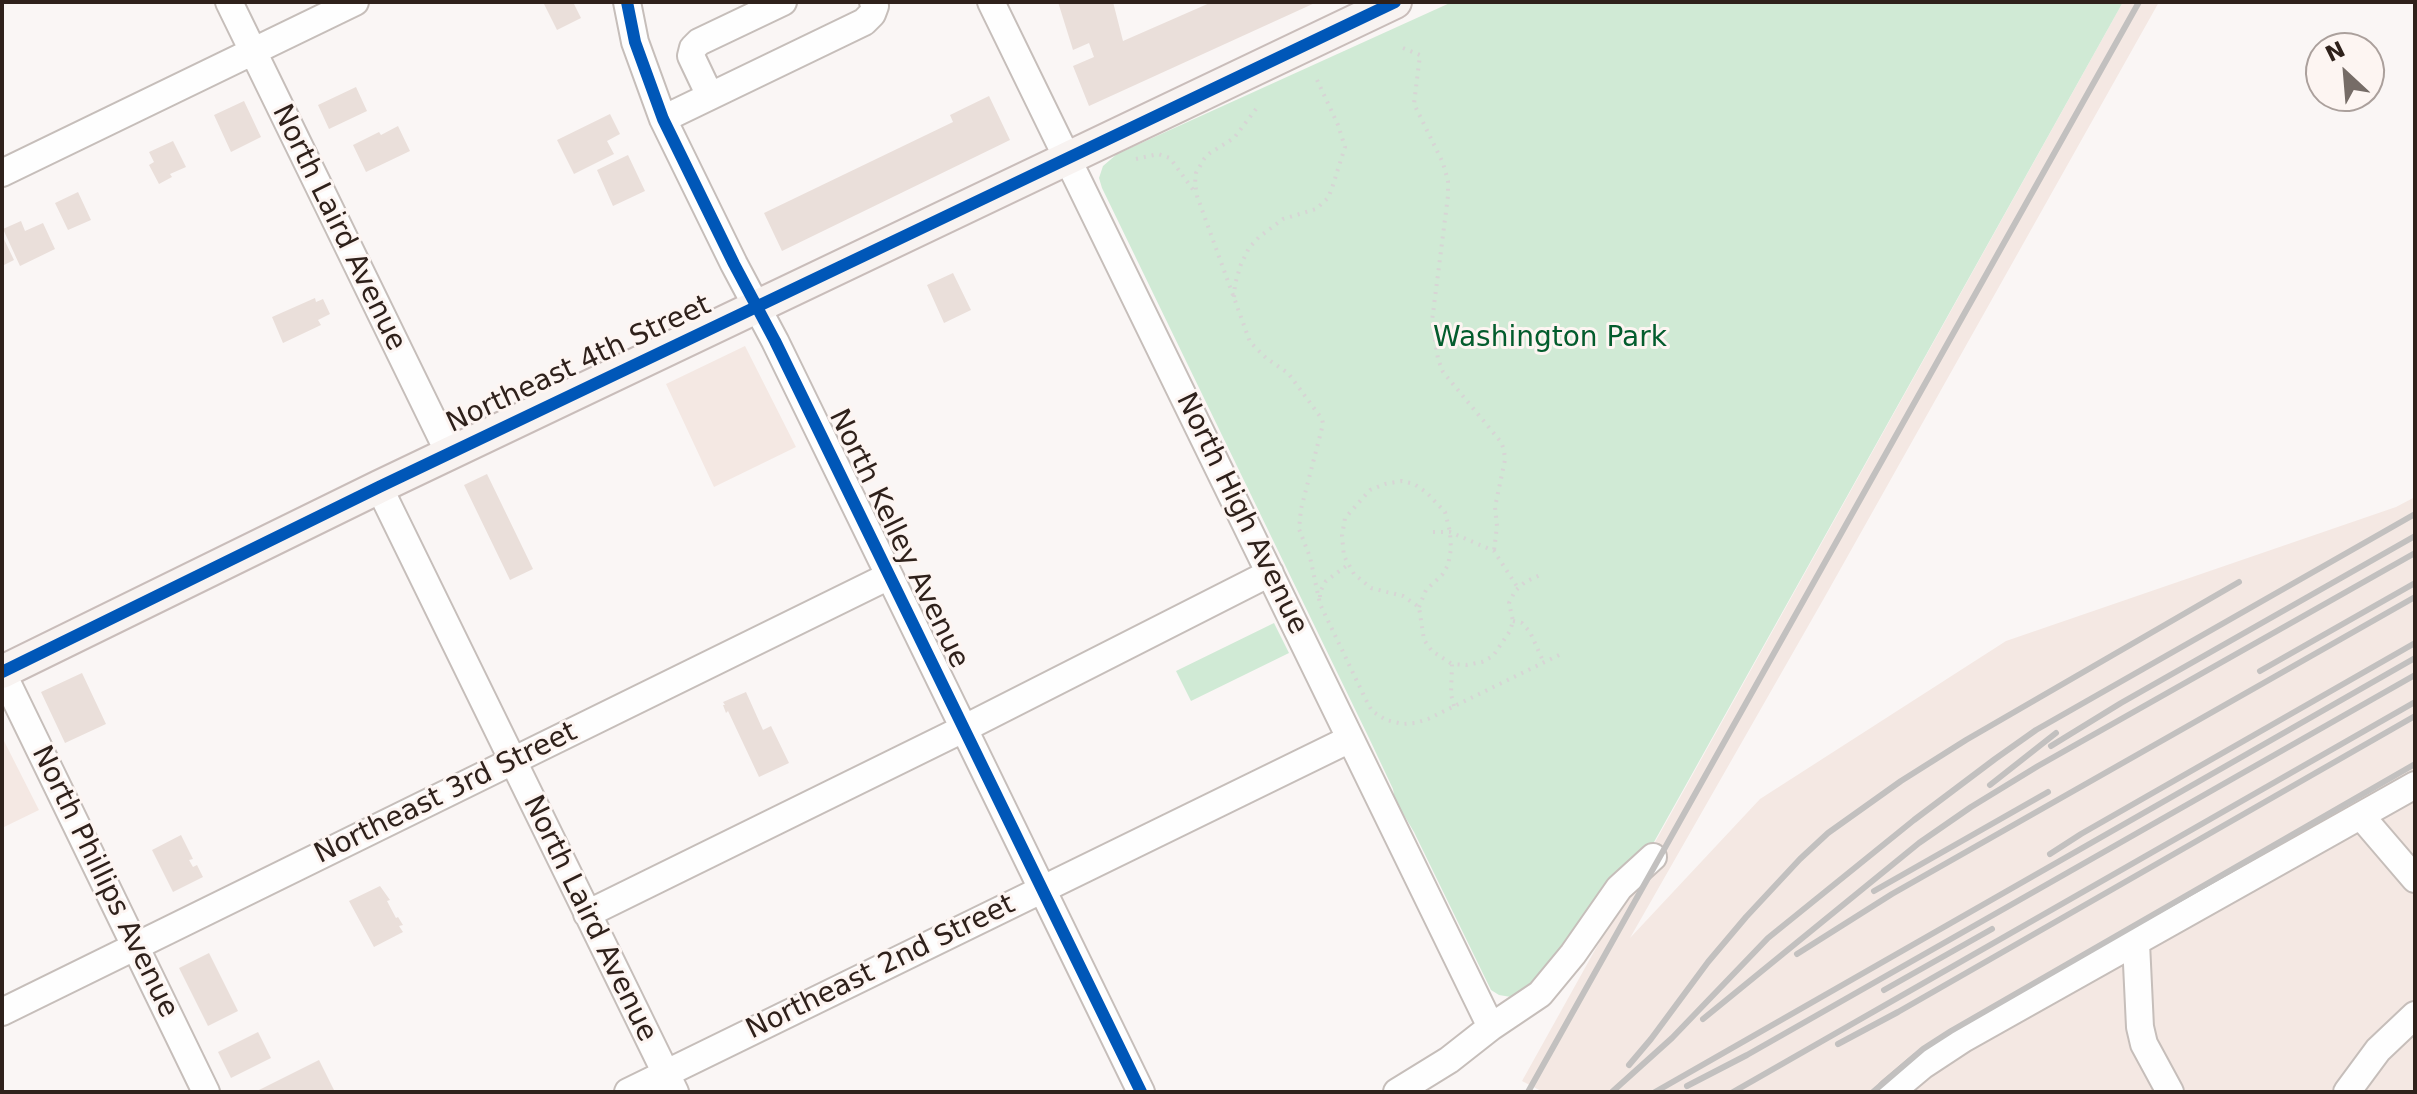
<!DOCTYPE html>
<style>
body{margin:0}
#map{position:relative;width:2417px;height:1094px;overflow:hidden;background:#faf6f5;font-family:"DejaVu Sans",sans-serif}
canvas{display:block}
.frame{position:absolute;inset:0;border:4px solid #2f211b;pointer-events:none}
.north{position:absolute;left:2305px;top:32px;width:80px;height:80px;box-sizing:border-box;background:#fdf5f2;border:2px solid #aba09c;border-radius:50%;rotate:334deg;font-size:22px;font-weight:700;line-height:32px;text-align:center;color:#2f211b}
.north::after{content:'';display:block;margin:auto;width:28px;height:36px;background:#766c67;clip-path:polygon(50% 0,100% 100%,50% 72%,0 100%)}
</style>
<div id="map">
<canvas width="2417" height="1094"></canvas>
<div class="frame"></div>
<div class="north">N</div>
</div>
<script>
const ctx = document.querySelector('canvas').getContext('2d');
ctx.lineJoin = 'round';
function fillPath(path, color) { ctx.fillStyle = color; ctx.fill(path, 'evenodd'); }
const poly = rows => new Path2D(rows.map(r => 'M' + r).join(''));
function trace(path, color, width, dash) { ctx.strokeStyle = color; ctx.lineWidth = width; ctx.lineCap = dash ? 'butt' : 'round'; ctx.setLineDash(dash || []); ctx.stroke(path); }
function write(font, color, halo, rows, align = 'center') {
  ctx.font = font + ' "DejaVu Sans",sans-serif'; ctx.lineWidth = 6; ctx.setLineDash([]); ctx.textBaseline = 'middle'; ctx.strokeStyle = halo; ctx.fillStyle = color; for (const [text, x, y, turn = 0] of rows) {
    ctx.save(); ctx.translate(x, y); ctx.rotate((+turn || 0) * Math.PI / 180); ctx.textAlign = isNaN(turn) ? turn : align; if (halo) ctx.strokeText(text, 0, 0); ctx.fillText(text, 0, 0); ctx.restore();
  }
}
fillPath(poly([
 [2123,2,2159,2,1823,600,1630,938,1760,799,2006,641,2396,507,2415,497,2415,1092,1543,1092,1522,1081],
 [745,346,796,447,714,487,666,384],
 [2,737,39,810,2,828]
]), '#f4e8e3');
fillPath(poly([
 [1452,2,2123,2,1654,842,1636,854,1610,885,1556,962,1523,994,1511,997,1499,995,1491,990,1414,832,1395,800,1393,789,1369,738,1102,188,1099,178,1103,166,1117,154],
 [1274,623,1289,653,1191,701,1176,671]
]), '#d0ead5');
fillPath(poly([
 [543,2,573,2,581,18,557,30],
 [1058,2,1113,2,1123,41,1212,2,1317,2,1089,106,1073,66,1094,57,1089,43,1073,50],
 [356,87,367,111,329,129,318,105],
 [989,96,1010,140,782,251,764,213,953,122,950,115],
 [244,101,261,137,231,152,214,115],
 [610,114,620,134,607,141,614,154,574,174,557,140],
 [398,126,410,151,366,172,353,145,379,132,381,135],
 [173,141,186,167,170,174,172,177,159,184,149,165,154,162,149,152],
 [628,155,645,191,613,206,597,170],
 [78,192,91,220,68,230,55,203],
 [21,221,25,231,43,223,55,249,20,266,3,229],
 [2,235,14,260,2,266],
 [953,273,971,310,944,323,927,285],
 [315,298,316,302,323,299,330,314,318,320,321,325,283,343,272,317],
 [487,474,533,569,510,580,464,485],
 [82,673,106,724,65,743,41,692],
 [746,692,763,730,771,726,789,763,759,777,728,711,726,713,723,705,725,705,723,702],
 [181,835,193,859,189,860,193,867,197,865,203,877,173,892,152,850],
 [380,886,390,900,387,901,396,918,398,917,403,925,399,926,403,932,374,947,349,901],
 [209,953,238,1011,208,1026,179,968],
 [258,1032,271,1058,231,1078,218,1052],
 [319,1060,335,1092,255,1092]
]), '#eadfda');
const minor = poly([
 [229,2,449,453],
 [627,2,635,42,663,119,734,264,775,341,1141,1092],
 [991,2,1491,1027],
 [710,96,691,56,693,48,699,42,783,2],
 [663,119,864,22,872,14,875,6,873,2],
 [2,173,355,2],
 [379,487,675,1092],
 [2,672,206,1092],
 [2361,816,2415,879],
 [587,914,963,729,1270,573],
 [2136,943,2140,1027,2144,1044,2170,1092],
 [2,1012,889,576],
 [628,1092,1350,739],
 [1397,1092,1449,1060,1491,1027,1540,994,1573,954,1619,888,1653,857],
 [1891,1092,1922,1066,1963,1039,2415,785],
 [2347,1092,2378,1050,2415,1015]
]);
const major = poly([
 [2,672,379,487,1395,2]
]);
trace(minor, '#c6beba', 30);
trace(major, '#c9bdba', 36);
trace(poly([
 [1403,48,1420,55,1414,104,1443,163,1448,181,1448,196,1432,321,1438,359,1443,372,1501,442,1504,450,1505,460,1495,507,1497,526,1494,551],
 [1256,109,1234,138,1210,153,1204,159,1196,173,1195,183,1197,196,1250,342,1266,358,1288,373,1322,419,1323,424,1301,509,1299,529,1310,557,1320,604,1366,700,1372,711,1386,720,1403,724,1415,723,1428,719,1561,654],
 [1136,159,1158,154,1170,158,1194,191],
 [1234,297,1235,284,1241,264,1249,248,1259,237,1283,219,1316,209,1328,198,1332,188,1345,147,1338,125,1317,80],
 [1433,532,1450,532,1494,551,1518,588],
 [1320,597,1320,592,1326,581,1349,564],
 [1419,607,1426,590,1442,575,1448,565,1451,549,1450,532,1445,512,1426,492,1414,484,1402,481,1385,484,1370,490,1345,518,1342,536,1344,556,1354,574,1371,588,1403,596,1419,607,1424,640,1432,651,1452,664],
 [1513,621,1522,623,1530,632,1543,661],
 [1454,706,1451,694,1452,664,1466,665,1482,662,1493,656,1510,631,1513,621,1509,603,1515,591,1525,582,1540,575]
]), '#d7d5d5', 4, [2, 6]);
trace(minor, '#fefefe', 26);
trace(major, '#f8f3f1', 32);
trace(poly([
 [2260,671,2415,583],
 [2051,746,2121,703,2415,536],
 [1990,785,2056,733],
 [2050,854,2081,834,2415,643],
 [1874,891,2048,792],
 [1797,954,1892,894,2415,597],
 [1884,990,1992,929],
 [1703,1019,1919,843,1971,807,2038,766,2415,553],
 [1838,1044,1898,1012,2415,716],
 [1629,1065,1651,1039,1708,962,1746,917,1800,859,1828,833,1901,781,1966,740,2239,582],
 [1687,1086,1747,1055,2415,675],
 [1528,1092,2139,2],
 [1612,1092,1672,1038,1768,938,1914,820,1995,759,2036,730,2415,514],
 [1655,1092,2415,658],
 [1733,1092,2415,702],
 [1873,1092,1923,1049,1951,1031,2415,764]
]), '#c2c0bf', 6);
trace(poly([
 [627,2,635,42,663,119,734,264,775,341,1141,1092],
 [2,672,379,487,1395,2]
]), '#0057b8', 12);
write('28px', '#2f211b', '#fdf5f2', [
 ["North Laird Avenue",338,228,64],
 ["Northeast 4th Street",579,365,-25],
 ["North High Avenue",1241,514,64],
 ["North Kelley Avenue",898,539,64],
 ["Northeast 3rd Street",446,794,-26],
 ["North Phillips Avenue",104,882,64],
 ["North Laird Avenue",589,919,64],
 ["Northeast 2nd Street",881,968,-26]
]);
write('28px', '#035c2d', '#fdf5f2', [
 ["Washington Park",1550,339]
]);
</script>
